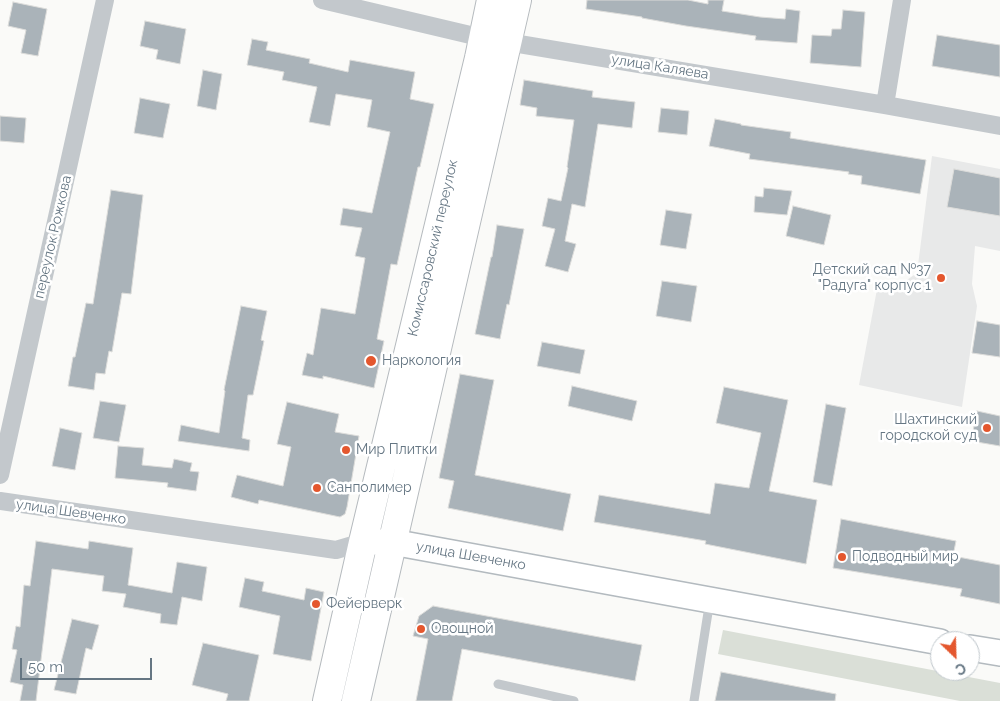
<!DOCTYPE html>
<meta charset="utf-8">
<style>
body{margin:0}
#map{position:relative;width:1000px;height:701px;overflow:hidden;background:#fafaf8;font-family:Raleway,sans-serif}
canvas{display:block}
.north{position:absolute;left:930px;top:631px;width:50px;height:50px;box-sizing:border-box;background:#fff;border:1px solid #c1c8cd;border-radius:50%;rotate:156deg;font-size:14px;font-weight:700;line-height:20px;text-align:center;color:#657683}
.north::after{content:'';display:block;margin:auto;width:18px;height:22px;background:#e4572e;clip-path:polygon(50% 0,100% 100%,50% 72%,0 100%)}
.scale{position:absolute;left:20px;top:658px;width:132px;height:22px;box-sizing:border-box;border:2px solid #657683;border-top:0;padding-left:6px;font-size:15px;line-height:18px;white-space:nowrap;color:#657683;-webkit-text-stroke:4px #fff;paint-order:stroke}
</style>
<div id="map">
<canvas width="1000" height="701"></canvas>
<div class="north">С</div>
<div class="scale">50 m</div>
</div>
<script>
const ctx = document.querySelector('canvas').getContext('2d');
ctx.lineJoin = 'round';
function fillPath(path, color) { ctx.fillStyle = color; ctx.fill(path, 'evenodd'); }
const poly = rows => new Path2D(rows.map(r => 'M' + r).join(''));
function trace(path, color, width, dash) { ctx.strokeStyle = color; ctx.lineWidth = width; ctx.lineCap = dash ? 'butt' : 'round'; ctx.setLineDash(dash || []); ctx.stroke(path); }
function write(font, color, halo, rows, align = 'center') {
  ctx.font = font + ' Raleway,sans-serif'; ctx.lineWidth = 5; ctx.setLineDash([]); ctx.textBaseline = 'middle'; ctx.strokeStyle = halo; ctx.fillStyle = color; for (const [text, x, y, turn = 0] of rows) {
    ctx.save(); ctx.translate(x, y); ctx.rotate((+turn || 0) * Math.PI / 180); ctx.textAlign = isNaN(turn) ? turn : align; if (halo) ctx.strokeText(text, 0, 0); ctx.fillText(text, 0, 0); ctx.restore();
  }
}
fillPath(poly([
 [932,156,1000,169,1000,251,975,246,972,284,977,306,962,407,859,385,878,284,898,286,917,273]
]), '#e8e9e9');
fillPath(poly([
 [723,630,1000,683,1000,701,960,701,718,654]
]), '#dadfd7');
const building = poly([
 [587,0,688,0,708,4,708,0,724,0,722,11,760,17,785,19,786,9,800,11,797,43,755,40,756,36,686,26,642,18,642,17,586,9,587,0],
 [13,2,47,9,38,56,21,53,26,30,8,26,13,2],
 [843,10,865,12,861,67,810,63,812,35,831,36,832,29,841,29,843,10],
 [145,21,186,29,180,64,156,59,158,50,140,46,145,21],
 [937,35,1000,45,1000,77,932,66,937,35],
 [252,39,268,42,266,50,310,59,309,63,348,72,350,60,415,72,410,99,434,104,420,167,418,167,397,265,391,264,377,339,384,341,374,388,323,376,323,379,302,375,307,353,313,355,321,308,355,314,365,258,355,256,362,228,340,225,343,208,372,213,390,132,367,127,372,100,336,94,330,126,309,122,317,87,282,80,284,72,247,65,252,39],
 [203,70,222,74,216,110,197,106,203,70],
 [524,80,593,91,592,97,635,102,632,128,598,124,585,207,572,204,565,241,576,244,568,272,545,266,555,229,542,226,548,198,561,201,568,168,567,167,574,120,536,116,537,108,520,105,524,80],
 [140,98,170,104,163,138,134,133,140,98],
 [661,108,689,111,687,135,658,132,661,108],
 [0,116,26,118,24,143,0,141,0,116],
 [715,119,741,124,741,125,791,132,790,138,926,160,920,194,861,184,862,176,848,174,849,172,749,159,750,154,709,146,715,119],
 [954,169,1000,178,1000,216,947,207,954,169],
 [764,188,792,191,787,215,754,212,755,196,763,197,764,188],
 [111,190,143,195,131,294,122,293,112,352,109,351,105,374,96,373,94,390,68,386,73,357,75,357,86,303,93,304,111,190],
 [793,206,831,215,824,245,786,236,793,206],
 [666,210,692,214,686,249,660,245,666,210],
 [497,225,524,229,509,305,507,304,500,339,475,334,491,257,492,257,497,225],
 [662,281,697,286,691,322,656,316,662,281],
 [241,306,267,311,261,340,264,341,253,395,248,395,242,438,250,440,249,451,178,441,181,425,219,433,225,391,224,390,241,306],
 [977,321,1000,325,1000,357,972,353,977,321],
 [542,342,585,350,580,374,537,366,542,342],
 [460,374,494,380,475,475,571,494,563,531,448,508,454,481,439,478,460,374],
 [572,386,637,401,632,421,568,406,572,386],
 [724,387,788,400,769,491,817,500,806,564,705,544,706,541,594,522,599,495,710,514,715,483,749,488,761,433,716,423,724,387],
 [100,401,126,405,119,442,93,438,100,401],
 [287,402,339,414,335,432,359,436,347,507,345,514,340,517,259,500,258,504,231,497,237,475,283,486,291,447,277,444,287,402],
 [826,404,846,408,832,486,813,482,826,404],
 [977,411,1000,416,1000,446,971,441,977,411],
 [60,428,82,433,75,470,52,466,60,428],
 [118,446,144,448,142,465,172,468,174,459,192,463,190,471,199,472,196,491,167,487,168,483,115,478,118,446],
 [841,519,956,541,953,556,1000,565,1000,604,960,596,962,589,833,568,841,519],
 [36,541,88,549,89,541,133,548,128,585,172,593,177,562,207,567,202,601,182,597,177,625,160,623,161,614,123,607,126,594,102,591,104,576,52,569,36,701,20,701,23,685,10,682,17,650,12,649,16,626,20,627,24,585,30,586,36,541],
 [245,578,264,582,262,591,304,600,306,588,324,592,311,661,273,654,280,616,239,607,245,578],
 [433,606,642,645,635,681,462,649,452,701,416,701,428,639,413,636,419,616,433,606],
 [72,619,99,625,92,650,86,648,76,694,54,690,72,619],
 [203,643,259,655,249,701,226,701,228,694,192,685,203,643],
 [721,672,836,694,835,701,715,701,721,672]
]);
fillPath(building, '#aab3b9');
trace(building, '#dcdcda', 1);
const secondary = poly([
 [372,542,392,542,940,642],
 [970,648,1000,653]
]);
const primary = poly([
 [327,701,363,542,479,58,491,0],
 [356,701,517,0]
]);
trace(secondary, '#b3babf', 28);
trace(primary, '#b5babe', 30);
trace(poly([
 [498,684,574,701],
 [694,701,710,600]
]), '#c3c8cc', 9);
trace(poly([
 [322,0,483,38,885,105,1000,126],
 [885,105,902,0],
 [0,475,105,0],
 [0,501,336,550,363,542]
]), '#c3c8cc', 18);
trace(secondary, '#fff', 25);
trace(primary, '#fff', 28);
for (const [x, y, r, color] of [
 [941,278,5,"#e4572e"],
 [371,361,6,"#e4572e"],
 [987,428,5,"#e4572e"],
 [346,450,5,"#e4572e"],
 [317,488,5,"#e4572e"],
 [842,557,5,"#e4572e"],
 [316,604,5,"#e4572e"],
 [421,629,5,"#e4572e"]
]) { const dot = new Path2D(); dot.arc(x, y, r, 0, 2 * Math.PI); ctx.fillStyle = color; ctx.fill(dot); trace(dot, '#fff', 2); }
write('14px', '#657683', '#fff', [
 ["улица Каляева",660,67,9],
 ["переулок Рожкова",53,237,-77],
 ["Комиссаровский переулок",433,248,-77],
 ["улица Шевченко",71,512,8],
 ["улица Шевченко",471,556,10]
]);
write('14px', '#657683', '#fff', [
 ["Детский сад №37",931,270,"right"],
 ["\"Радуга\" корпус 1",931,286,"right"],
 ["Наркология",382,361],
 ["Шахтинский",977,420,"right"],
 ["городской суд",977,436,"right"],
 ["Мир Плитки",356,450],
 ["Санполимер",327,488],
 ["Подводный мир",852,557],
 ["Фейерверк",326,604],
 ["Овощной",431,629]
], 'left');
</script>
